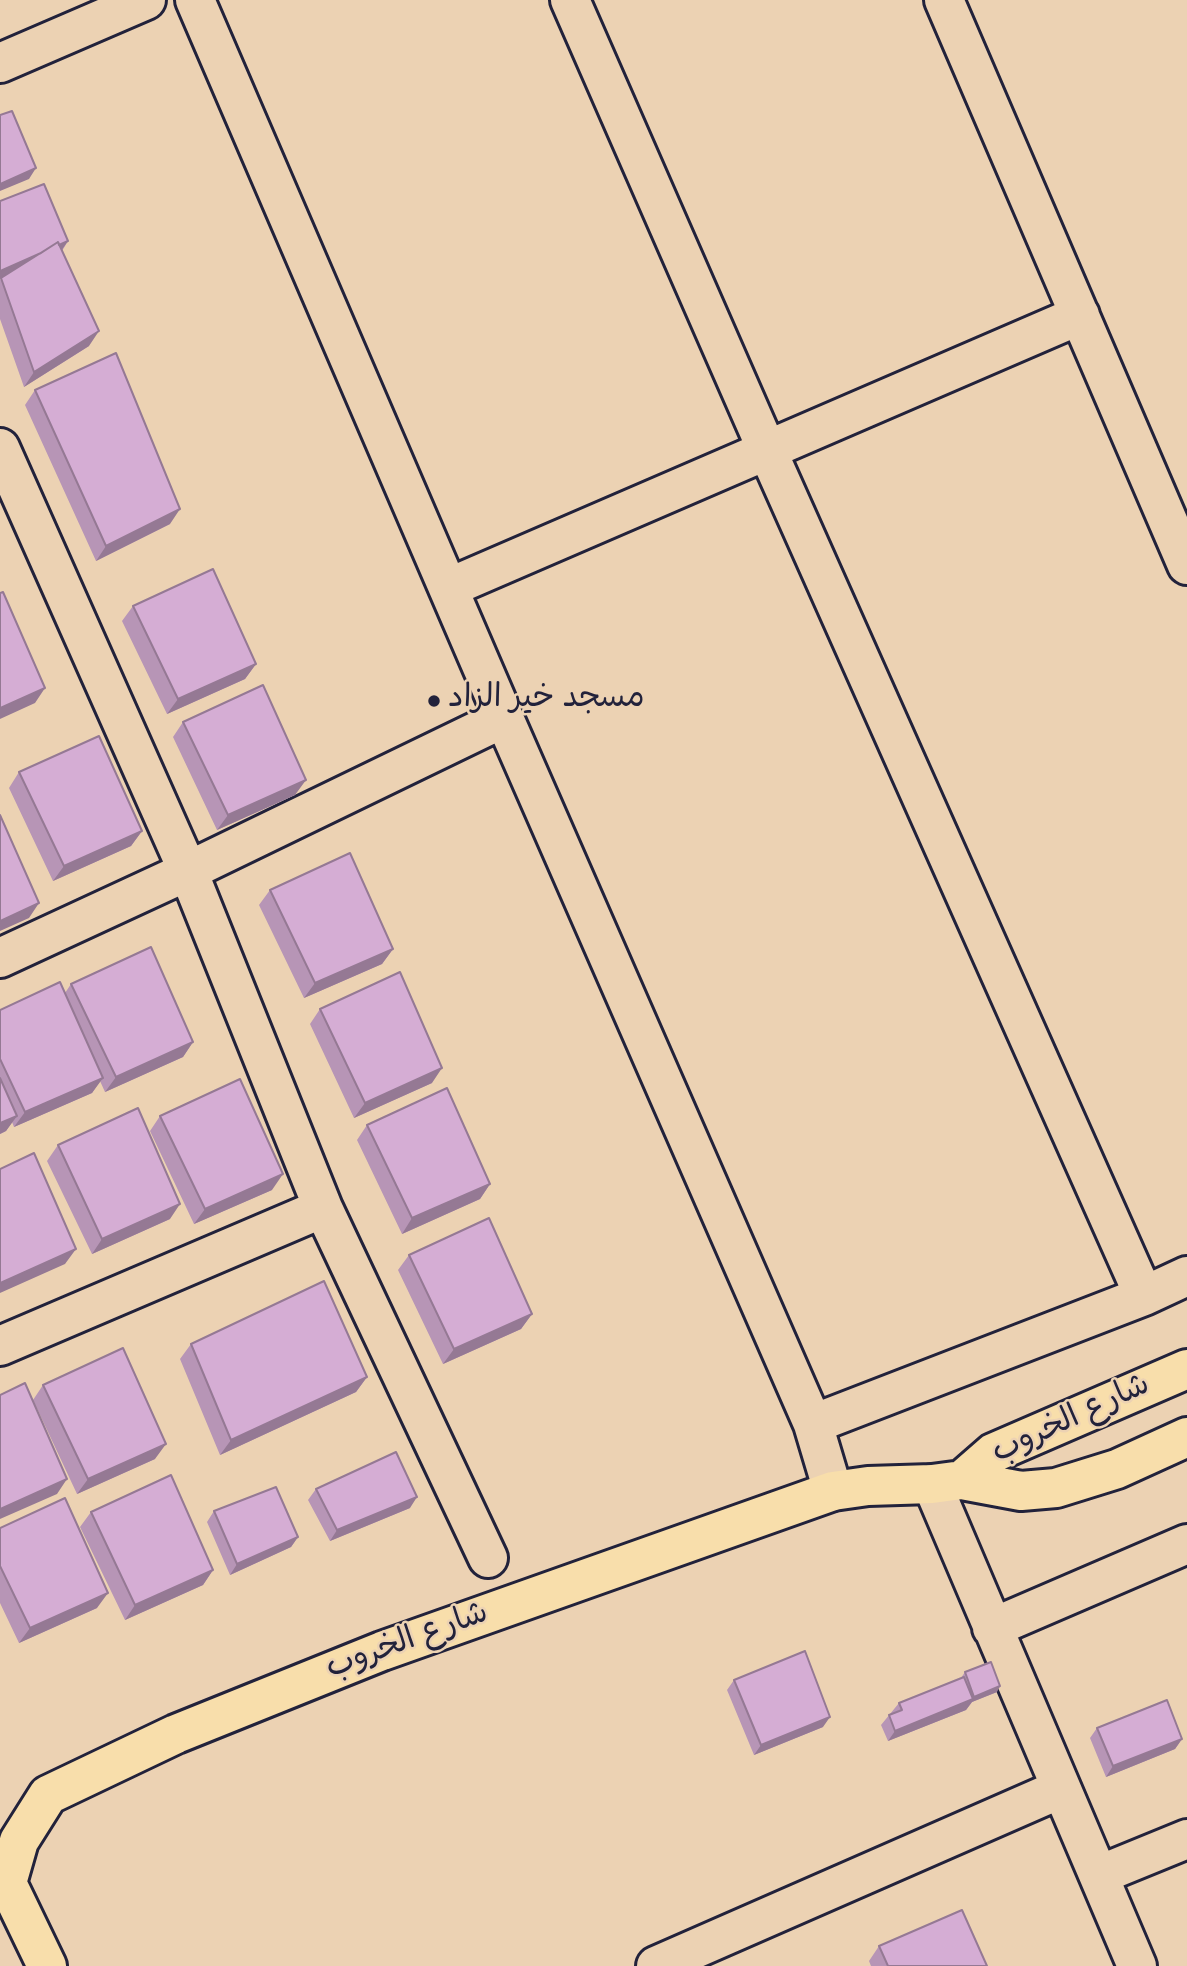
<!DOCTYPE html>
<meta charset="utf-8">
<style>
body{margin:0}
canvas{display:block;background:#ecd2b3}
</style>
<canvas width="1187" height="1966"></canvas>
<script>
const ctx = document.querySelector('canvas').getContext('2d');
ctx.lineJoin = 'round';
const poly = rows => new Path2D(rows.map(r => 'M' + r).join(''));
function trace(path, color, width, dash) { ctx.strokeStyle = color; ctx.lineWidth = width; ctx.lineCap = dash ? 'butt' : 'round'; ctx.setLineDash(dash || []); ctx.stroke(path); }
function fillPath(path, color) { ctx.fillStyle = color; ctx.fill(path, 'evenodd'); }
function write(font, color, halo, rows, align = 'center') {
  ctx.font = font + ' "Indie Flower","Playpen Sans Arabic",sans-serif'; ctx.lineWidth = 5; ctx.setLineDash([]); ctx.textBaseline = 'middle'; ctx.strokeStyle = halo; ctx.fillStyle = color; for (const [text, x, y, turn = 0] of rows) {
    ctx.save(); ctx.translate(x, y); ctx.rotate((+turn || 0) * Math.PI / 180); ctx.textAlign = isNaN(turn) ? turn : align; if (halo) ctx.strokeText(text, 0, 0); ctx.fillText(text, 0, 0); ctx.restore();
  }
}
const minor = poly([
 [195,0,504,718,813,1424,833,1491],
 [570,0,767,450,1144,1296],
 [944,0,1187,565],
 [0,63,146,0],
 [0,448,188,871,323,1208,488,1558],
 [448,588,1080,315],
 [0,958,188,871,504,718],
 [0,1346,323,1208],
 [813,1424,1144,1296,1187,1276],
 [932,1484,1137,1966],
 [992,1628,1187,1544],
 [1099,1875,1187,1839],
 [656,1966,1060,1789]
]);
const major = poly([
 [962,1480,993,1453,1187,1369],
 [47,1966,7,1883,19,1841,48,1795,176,1734,382,1651,833,1491,868,1486,932,1484,962,1480,1021,1491,1056,1488,1117,1469,1187,1437]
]);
trace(minor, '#22223b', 44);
trace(major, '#22223b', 44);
trace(minor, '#ecd2b3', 38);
trace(major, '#f8deab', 38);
fillPath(poly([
 [68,241,62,251,89,346,24,387,0,319,0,280,2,277],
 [35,390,170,524,96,561,25,405],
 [133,606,256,664,245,679,167,714,122,621],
 [183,722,295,795,217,830,173,737],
 [19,772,142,831,131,846,53,881,9,788],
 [270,890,393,949,382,964,304,998,259,905],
 [71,984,193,1042,183,1057,105,1092,100,1081,92,1093,14,1127,12,1122,6,1131,0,1134,0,1010,65,993],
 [320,1009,432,1083,354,1118,310,1024],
 [160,1116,272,1190,194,1224,150,1131],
 [367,1125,490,1184,480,1199,402,1234,357,1140],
 [58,1145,170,1219,92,1254,47,1161],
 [409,1255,532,1314,521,1329,443,1364,398,1270],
 [191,1344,367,1377,356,1392,220,1455,180,1359],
 [43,1385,155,1459,77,1494,33,1400],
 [316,1489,410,1508,330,1541,308,1500],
 [214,1511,298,1537,291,1547,230,1575,207,1522],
 [91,1512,213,1570,203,1585,125,1620,80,1527],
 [0,1528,97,1608,19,1643,0,1603],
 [965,1672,997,1692,972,1702,966,1710,888,1741,881,1725,899,1703,961,1678],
 [734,1680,823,1727,754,1755,727,1690],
 [1097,1728,1182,1739,1175,1749,1106,1777,1090,1738],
 [879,1946,987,1966,871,1966,869,1961]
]), '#b795b6');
fillPath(poly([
 [36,168,29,179,0,191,0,184],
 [68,241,61,251,0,279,0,271],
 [99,331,89,346,24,387,34,372],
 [180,509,170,524,96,561,106,546],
 [256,664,245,679,167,714,178,699],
 [45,688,35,703,0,719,0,708],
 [306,780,295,795,217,830,228,815],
 [142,831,131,846,53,881,64,866],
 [39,903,29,918,0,931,0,921],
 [393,949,382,964,304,998,315,983],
 [193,1042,183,1057,105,1092,116,1077],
 [442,1068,432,1083,354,1118,365,1103],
 [103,1078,92,1093,14,1127,25,1112],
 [17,1116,6,1131,0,1134,0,1123],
 [283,1174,272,1190,194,1224,205,1209],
 [490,1184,480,1199,402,1234,412,1218],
 [180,1204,170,1219,92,1254,102,1239],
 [76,1249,65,1264,0,1293,0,1283],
 [532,1314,521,1329,443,1364,454,1349],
 [367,1377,356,1392,220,1455,231,1440],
 [166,1444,155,1459,77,1494,88,1479],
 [67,1479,57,1494,0,1519,0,1509],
 [417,1497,410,1508,330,1541,337,1530],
 [298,1537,291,1547,230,1575,237,1564],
 [213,1570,203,1585,125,1620,135,1605],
 [108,1593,97,1608,19,1643,30,1628],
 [1000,1686,997,1692,972,1702,966,1710,888,1741,895,1731,972,1700,974,1697],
 [830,1717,823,1727,754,1755,761,1745],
 [1182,1739,1175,1749,1106,1777,1113,1766]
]), '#957994');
const building = poly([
 [12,111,36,168,0,184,0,115,12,111],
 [44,184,68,241,59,245,58,242,41,253,0,271,0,201,44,184],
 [58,242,99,331,34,372,1,278,58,242],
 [116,353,180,509,106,546,35,390,116,353],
 [213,569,256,664,178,699,133,606,213,569],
 [3,592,45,688,0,708,0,593,3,592],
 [263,685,306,780,228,815,183,722,263,685],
 [99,736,142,831,64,866,19,772,99,736],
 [0,815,39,903,0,921,0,815],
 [350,853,393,949,315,983,270,890,350,853],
 [151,947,193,1042,116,1077,71,984,151,947],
 [400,972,442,1068,365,1103,320,1009,400,972],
 [60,982,103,1078,25,1112,0,1059,0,1010,60,982],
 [0,1078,17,1116,0,1123,0,1078],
 [240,1079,283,1174,205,1209,160,1116,240,1079],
 [447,1088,490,1184,412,1218,367,1125,447,1088],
 [138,1108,180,1204,102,1239,58,1145,138,1108],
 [34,1153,76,1249,0,1283,0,1169,34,1153],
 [489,1218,532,1314,454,1349,409,1255,489,1218],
 [324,1281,367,1377,231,1440,191,1344,324,1281],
 [123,1348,166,1444,88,1479,43,1385,123,1348],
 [25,1383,67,1479,0,1509,0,1395,25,1383],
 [396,1452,417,1497,337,1530,316,1489,396,1452],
 [171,1475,213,1570,135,1605,91,1512,171,1475],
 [276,1487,298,1537,237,1564,214,1511,276,1487],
 [65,1498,108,1593,30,1628,0,1566,0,1528,65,1498],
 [805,1651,830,1717,761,1745,734,1680,805,1651],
 [991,1662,1000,1686,974,1697,965,1672,991,1662],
 [964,1677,973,1699,895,1731,889,1715,902,1710,899,1703,964,1677],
 [1167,1700,1182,1739,1113,1766,1097,1728,1167,1700],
 [962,1910,987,1966,888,1966,879,1946,962,1910]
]);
fillPath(building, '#d5add4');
trace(building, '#957994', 2);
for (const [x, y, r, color] of [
 [434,701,7,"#22223b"]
]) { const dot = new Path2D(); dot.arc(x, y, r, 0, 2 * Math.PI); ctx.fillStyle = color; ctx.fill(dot); trace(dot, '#ecd2b3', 2.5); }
write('32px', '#22223b', '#ecd2b3', [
 ["مسجد خير الزاد",448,701]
], 'left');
write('32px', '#22223b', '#ecd2b3', [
 ["شارع الخروب",1072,1421,-25],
 ["شارع الخروب",408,1643,-20]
]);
</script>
